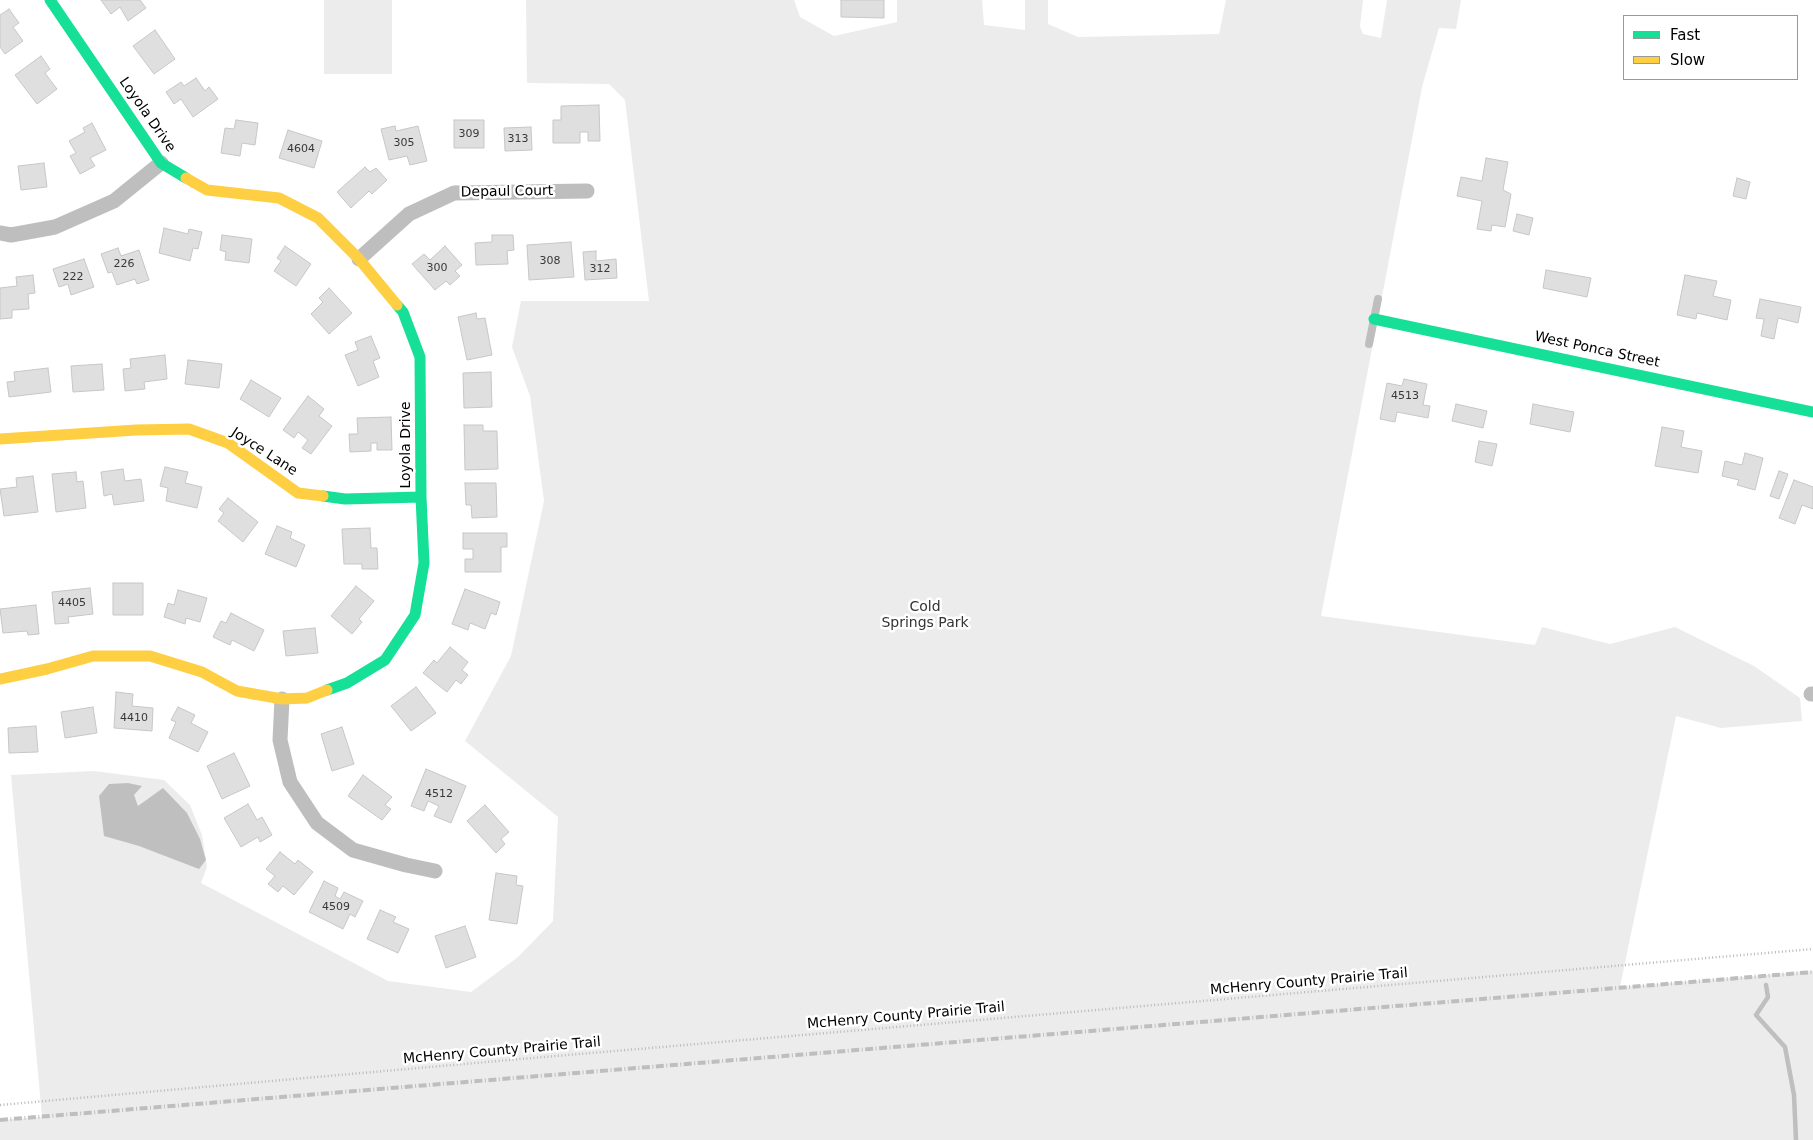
<!DOCTYPE html>
<style>
body{margin:0}
#map{position:relative;width:1813px;height:1140px;overflow:hidden;background:#fff;font-family:"DejaVu Sans",sans-serif}
canvas{display:block}
.legend{position:absolute;left:1623px;top:15px;width:175px;height:65px;box-sizing:border-box;background:#fff;border:1px solid #999;margin:0;padding:6px 9px;list-style:none;font-size:15px;color:#000}
.legend li{display:flex;align-items:center;gap:10px;height:25px}
.legend b{width:25px;border:1px solid #999}
</style>
<div id="map">
<canvas width="1813" height="1140"></canvas>
<ul class="legend">
<li><b style="height:6px;background:#16e098"></b>Fast</li>
<li><b style="height:6px;background:#ffcf43"></b>Slow</li>
</ul>
</div>
<script>
const ctx = document.querySelector('canvas').getContext('2d');
ctx.lineJoin = 'round';
function fillPath(path, color) { ctx.fillStyle = color; ctx.fill(path, 'evenodd'); }
const poly = rows => new Path2D(rows.map(r => 'M' + r).join(''));
function trace(path, color, width, dash) { ctx.strokeStyle = color; ctx.lineWidth = width; ctx.lineCap = dash ? 'butt' : 'round'; ctx.setLineDash(dash || []); ctx.stroke(path); }
function write(font, color, halo, rows, align = 'center') {
  ctx.font = font + ' "DejaVu Sans",sans-serif'; ctx.lineWidth = 5; ctx.setLineDash([]); ctx.textBaseline = 'middle'; ctx.strokeStyle = halo; ctx.fillStyle = color; for (const [text, x, y, turn = 0] of rows) {
    ctx.save(); ctx.translate(x, y); ctx.rotate((+turn || 0) * Math.PI / 180); ctx.textAlign = isNaN(turn) ? turn : align; if (halo) ctx.strokeText(text, 0, 0); ctx.fillText(text, 0, 0); ctx.restore();
  }
}
fillPath(poly([
 [324,0,392,0,392,74,324,74],
 [526,0,794,0,800,17,834,36,897,22,897,0,982,0,984,25,1025,30,1025,0,1048,0,1048,24,1078,37,1219,34,1226,0,1363,0,1360,26,1363,34,1381,38,1387,0,1461,0,1456,29,1439,28,1422,87,1321,616,1535,645,1542,627,1610,644,1675,627,1754,666,1800,698,1802,721,1721,728,1676,716,1620,987,1813,971,1813,1140,0,1140,0,1120,42,1117,11,775,94,771,164,780,190,805,202,835,207,867,201,883,388,981,471,992,518,957,553,921,558,817,465,741,511,656,544,501,530,396,512,347,521,301,649,301,625,100,609,84,527,83]
]), '#ececec');
fillPath(poly([
 [128,783,142,786,134,795,138,806,163,788,187,813,200,839,206,860,199,869,139,846,104,836,99,796,109,784]
]), '#bfbfbf');
trace(poly([
 [1766,985,1768,997,1756,1015,1785,1047,1794,1095,1796,1140]
]), '#bfbfbf', 4.5);
const building = poly([
 [101,0,140,0,146,8,128,21,120,7,111,14,101,0],
 [841,0,884,0,884,18,841,17,841,0],
 [9,9,19,23,13,27,23,41,5,54,0,47,0,15,9,9],
 [155,30,175,59,154,74,133,46,155,30],
 [41,56,50,69,45,73,57,89,37,104,15,75,41,56],
 [196,78,205,91,209,87,218,99,193,117,181,99,174,104,166,92,181,82,184,86,196,78],
 [599,105,600,141,588,141,588,132,580,132,580,143,553,143,553,120,561,120,561,106,599,105],
 [236,120,258,123,255,145,242,143,240,156,221,153,225,128,234,129,236,120],
 [454,120,484,120,484,148,454,148,454,120],
 [92,123,106,150,90,158,95,166,80,174,70,156,76,153,69,141,85,132,83,128,92,123],
 [395,126,396,131,418,126,427,161,410,165,407,156,389,160,381,129,395,126],
 [531,127,532,150,505,151,504,128,531,127],
 [288,130,322,141,314,168,279,158,288,130],
 [1486,158,1508,162,1503,190,1511,194,1505,227,1492,225,1491,231,1477,229,1482,201,1457,196,1461,177,1482,181,1486,158],
 [44,163,47,187,21,190,18,166,44,163],
 [365,167,370,172,376,168,387,180,372,194,369,191,351,208,337,192,365,167],
 [1737,178,1750,182,1746,199,1733,196,1737,178],
 [1517,214,1533,218,1529,235,1513,231,1517,214],
 [164,228,188,234,189,229,202,232,198,249,193,248,190,261,159,253,164,228],
 [222,235,252,239,249,263,225,260,226,252,220,250,222,235],
 [492,235,513,235,514,250,507,251,508,264,476,265,475,243,492,242,492,235],
 [571,242,574,277,529,280,527,245,571,242],
 [285,246,311,264,296,286,274,271,281,261,277,258,285,246],
 [445,246,462,265,455,271,460,276,450,285,446,281,435,290,412,264,424,254,430,260,445,246],
 [118,248,121,256,139,250,149,280,137,284,135,279,117,285,112,272,108,273,101,254,118,248],
 [596,251,596,261,616,259,617,278,585,280,583,252,596,251],
 [84,259,94,287,71,295,68,284,59,287,53,269,84,259],
 [1546,270,1591,278,1587,297,1543,288,1546,270],
 [33,275,35,293,28,294,29,309,12,310,12,318,0,319,0,288,17,286,16,277,33,275],
 [1685,275,1717,281,1713,296,1731,300,1727,320,1697,313,1696,319,1677,315,1685,275],
 [329,288,352,313,329,334,311,314,323,302,319,298,329,288],
 [1760,299,1801,307,1798,323,1778,318,1774,339,1761,336,1764,319,1756,318,1760,299],
 [476,313,477,319,485,318,492,355,467,360,458,317,476,313],
 [371,336,380,358,373,361,379,377,358,386,345,355,358,350,355,342,371,336],
 [165,355,167,379,144,382,145,389,125,391,123,369,131,368,130,359,165,355],
 [188,360,222,364,219,388,185,384,188,360],
 [102,364,104,390,73,392,71,366,102,364],
 [48,368,51,392,9,397,7,382,15,381,14,372,48,368],
 [491,372,492,407,464,408,463,373,491,372],
 [1404,379,1427,384,1423,405,1430,406,1428,418,1397,412,1395,422,1380,419,1387,383,1402,386,1404,379],
 [251,380,281,398,269,417,240,399,251,380],
 [308,396,324,409,319,416,332,426,311,454,302,448,308,440,298,432,294,438,283,430,308,396],
 [1456,404,1487,411,1483,428,1452,421,1456,404],
 [1533,404,1574,412,1570,432,1530,424,1533,404],
 [391,417,392,450,377,450,377,443,371,443,371,451,350,452,349,434,358,434,357,418,391,417],
 [464,425,483,425,483,431,497,431,498,469,465,470,464,425],
 [1662,427,1684,431,1681,447,1702,451,1698,473,1655,466,1662,427],
 [1479,441,1497,444,1492,466,1475,462,1479,441],
 [1745,453,1763,458,1755,490,1737,485,1739,480,1722,476,1725,461,1742,465,1745,453],
 [165,467,188,472,185,483,202,487,197,508,166,501,168,488,160,486,165,467],
 [123,469,125,481,141,479,144,501,114,505,112,494,104,496,101,472,123,469],
 [1779,471,1788,474,1779,499,1770,496,1779,471],
 [76,472,77,482,83,481,86,508,56,512,52,474,76,472],
 [33,476,38,512,4,516,0,489,17,487,16,478,33,476],
 [1794,480,1813,487,1813,509,1802,505,1795,524,1779,518,1794,480],
 [465,483,496,483,497,517,472,518,471,505,466,505,465,483],
 [228,498,258,522,243,542,218,521,224,513,219,509,228,498],
 [277,526,292,532,290,538,305,545,296,567,265,554,277,526],
 [370,528,371,548,377,548,378,569,362,569,362,564,344,564,342,529,370,528],
 [463,533,507,533,507,547,501,547,501,572,465,572,465,559,473,559,473,549,463,549,463,533],
 [113,583,143,583,143,615,113,615,113,583],
 [356,586,374,601,359,619,362,622,352,634,331,616,356,586],
 [90,588,93,614,68,617,69,623,55,624,52,592,90,588],
 [465,589,500,602,496,615,491,613,485,629,470,623,468,630,452,624,465,589],
 [178,590,207,598,200,622,186,618,185,624,164,617,168,603,174,605,178,590],
 [36,605,39,634,28,635,27,631,3,633,0,609,36,605],
 [231,613,264,630,254,651,232,640,230,645,213,637,221,621,226,623,231,613],
 [315,628,318,653,286,656,283,631,315,628],
 [450,647,468,662,462,670,468,675,461,684,456,680,447,692,423,673,434,660,437,663,450,647],
 [416,687,436,713,411,731,391,706,416,687],
 [116,692,133,694,132,706,153,708,152,731,114,728,116,692],
 [93,707,97,733,65,738,61,712,93,707],
 [178,707,195,715,191,723,208,732,198,752,169,738,176,722,171,720,178,707],
 [36,726,38,752,9,753,8,728,36,726],
 [342,727,354,764,332,771,321,734,342,727],
 [234,753,250,786,222,799,207,766,234,753],
 [426,769,466,786,451,823,434,816,439,806,428,801,424,811,411,806,426,769],
 [363,775,392,797,385,805,391,809,382,820,348,796,363,775],
 [248,804,257,820,262,817,272,835,260,842,258,837,241,847,224,818,248,804],
 [485,805,509,832,501,839,505,844,496,853,467,821,485,805],
 [280,852,295,864,298,860,313,872,294,895,283,886,278,892,268,884,275,876,266,869,280,852],
 [496,873,517,876,516,885,523,886,517,924,489,920,496,873],
 [324,881,338,888,335,896,340,899,344,892,363,901,355,917,350,914,343,929,309,912,324,881],
 [380,910,396,917,393,922,409,929,398,953,367,939,380,910],
 [465,926,476,957,446,968,435,936,465,926]
]);
fillPath(building, '#dfdfdf');
trace(building, '#c7c7c7', 1);
trace(poly([
 [0,1105,509,1060,1813,949]
]), '#b9b9b9', 2.5, [1, 2.5]);
trace(poly([
 [1369,344,1378,299]
]), '#bebebe', 8);
trace(poly([
 [0,233,11,235,55,227,114,201,161,163],
 [359,259,409,214,454,193,587,191],
 [1811,694,1813,694],
 [282,699,280,740,290,782,317,823,353,850,406,865,435,871]
]), '#bebebe', 15);
trace(poly([
 [50,0,161,163,186,178],
 [1374,319,1813,412],
 [323,496,345,499,421,497],
 [327,690,347,683,385,660,415,615,424,563,421,497,420,357,403,312,397,305]
]), '#16e098', 11);
trace(poly([
 [186,178,207,190,279,198,318,218,359,259,397,305],
 [0,439,136,430,189,429,228,443,298,493,323,496],
 [0,679,47,669,93,656,150,656,202,672,237,691,282,699,307,698,327,690]
]), '#ffcf43', 11);
trace(poly([
 [0,1120,1813,972]
]), '#bebebe', 4, [8, 2.5, 1, 2.5]);
write('11px', '#383838', null, [
 ["309",469,134],
 ["313",518,139],
 ["305",404,143],
 ["4604",301,149],
 ["308",550,261],
 ["226",124,264],
 ["300",437,268],
 ["312",600,269],
 ["222",73,277],
 ["4513",1405,396],
 ["4405",72,603],
 ["4410",134,718],
 ["4512",439,794],
 ["4509",336,907]
]);
write('14px', '#000', '#fff', [
 ["Loyola Drive",147,115,55],
 ["Depaul Court",507,192,-1],
 ["West Ponca Street",1597,350,12],
 ["Loyola Drive",406,445,-90],
 ["Joyce Lane",264,452,33],
 ["McHenry County Prairie Trail",1309,982,-5],
 ["McHenry County Prairie Trail",906,1016,-5],
 ["McHenry County Prairie Trail",502,1051,-5]
]);
write('14px', '#333', '#fff', [
 ["Cold",925,607],
 ["Springs Park",925,623]
]);
</script>
